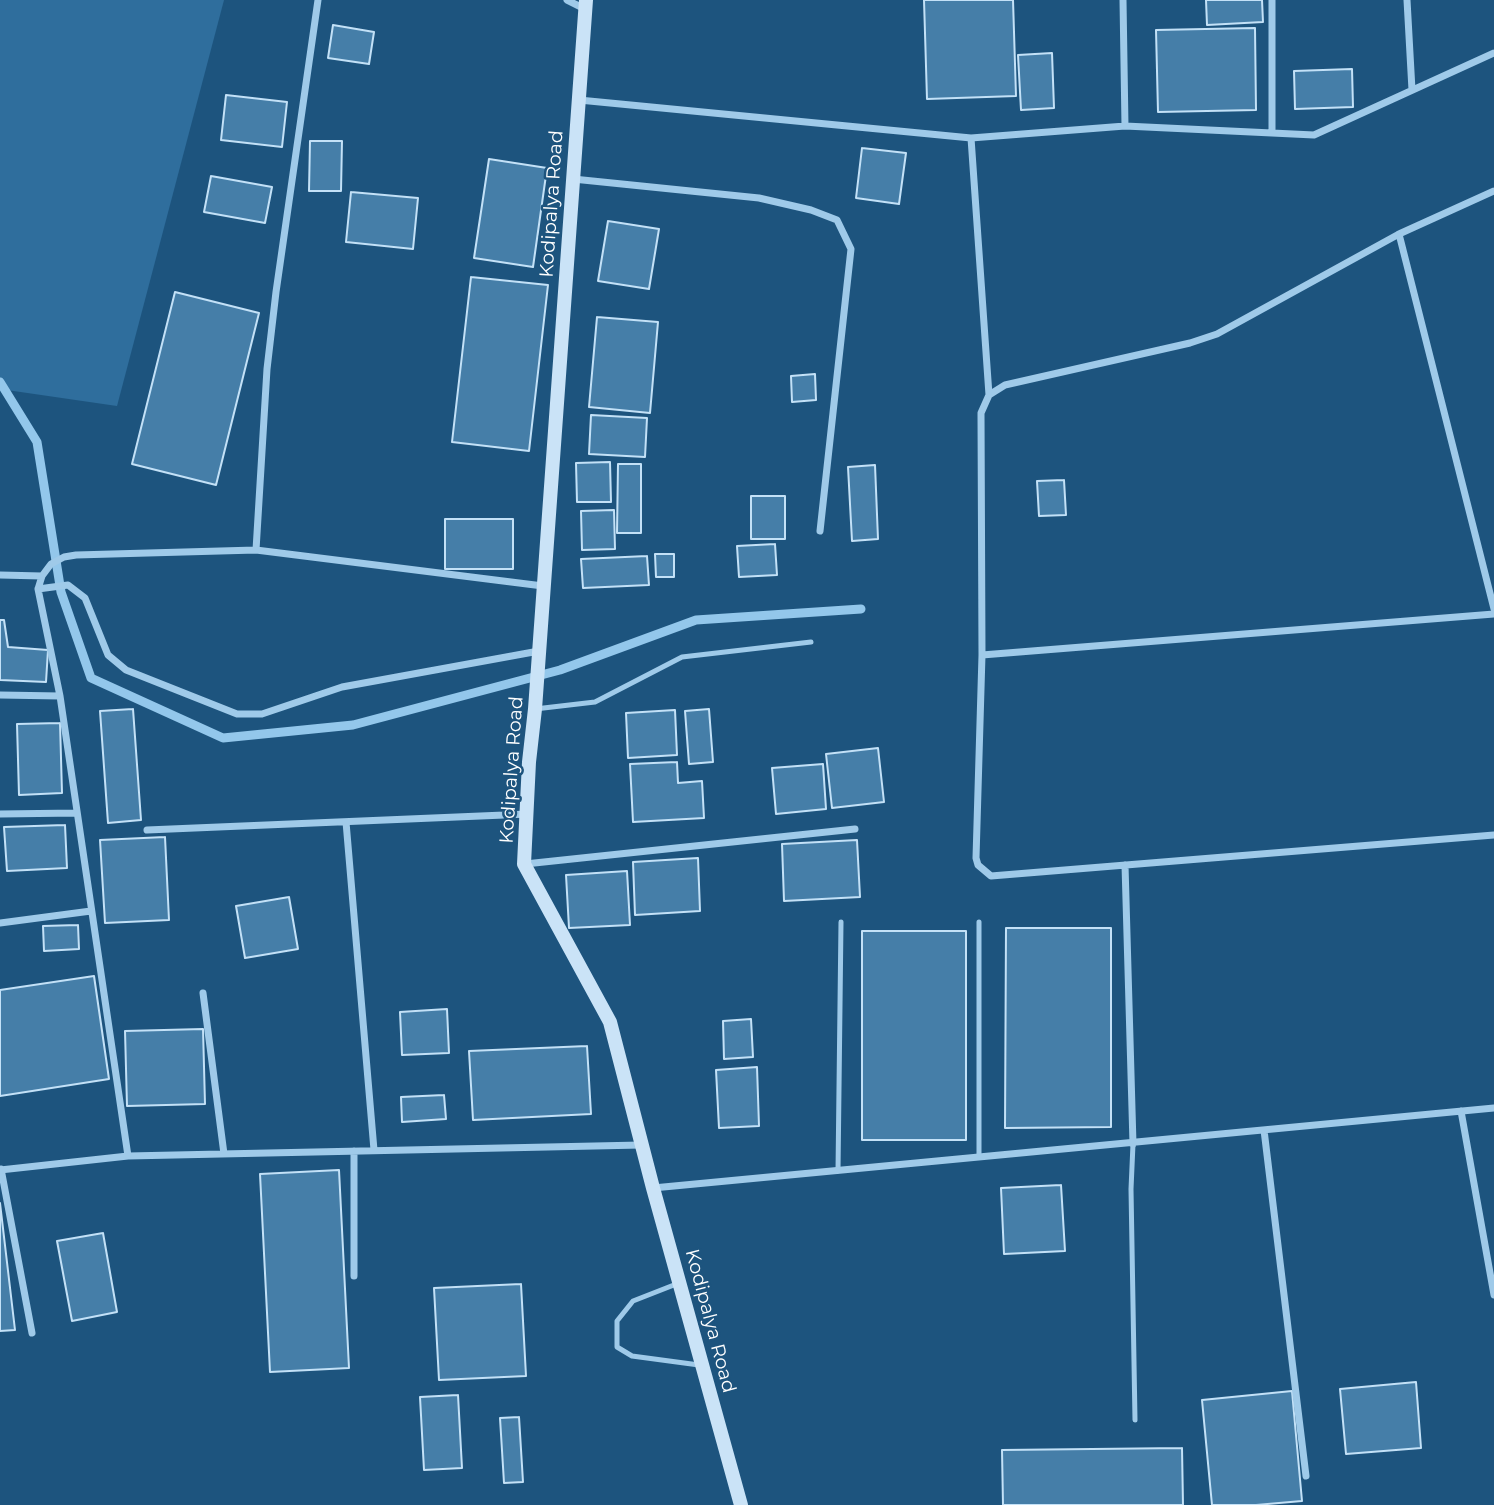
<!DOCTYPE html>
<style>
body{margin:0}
canvas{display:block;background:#1d547e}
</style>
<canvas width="1494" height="1505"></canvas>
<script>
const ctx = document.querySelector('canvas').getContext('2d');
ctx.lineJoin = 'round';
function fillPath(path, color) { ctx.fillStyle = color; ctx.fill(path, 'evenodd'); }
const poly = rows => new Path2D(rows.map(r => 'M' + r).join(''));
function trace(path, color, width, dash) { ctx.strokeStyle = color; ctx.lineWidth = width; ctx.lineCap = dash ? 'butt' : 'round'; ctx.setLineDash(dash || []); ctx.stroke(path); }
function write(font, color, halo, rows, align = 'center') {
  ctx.font = font + ' Montserrat,sans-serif'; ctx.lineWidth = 5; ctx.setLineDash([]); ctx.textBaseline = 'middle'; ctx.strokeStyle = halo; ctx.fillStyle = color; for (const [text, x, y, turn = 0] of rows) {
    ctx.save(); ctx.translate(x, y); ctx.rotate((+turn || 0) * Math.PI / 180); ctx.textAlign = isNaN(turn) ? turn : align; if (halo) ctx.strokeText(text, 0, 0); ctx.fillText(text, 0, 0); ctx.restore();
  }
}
fillPath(poly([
 [0,0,224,0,117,406,0,389]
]), '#2f6e9d');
trace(poly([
 [0,382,37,442,61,592,91,678,223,738,353,725,560,670,696,620,861,609]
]), '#93c7eb', 9);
const building = poly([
 [924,0,1013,0,1016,96,927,99,924,0],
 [1206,0,1262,0,1263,22,1207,25,1206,0],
 [333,25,374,32,369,64,328,58,333,25],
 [1255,28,1256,110,1158,112,1156,30,1255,28],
 [1052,53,1054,108,1021,110,1018,55,1052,53],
 [1352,69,1353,107,1295,109,1294,71,1352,69],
 [226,95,287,102,282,147,221,140,226,95],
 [310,141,342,141,341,191,309,191,310,141],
 [862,148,906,153,899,204,856,198,862,148],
 [489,159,547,168,533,267,474,258,489,159],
 [211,176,272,187,265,223,204,212,211,176],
 [351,192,418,198,413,249,346,242,351,192],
 [608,221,659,229,649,289,598,281,608,221],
 [471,277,548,285,529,451,452,442,471,277],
 [175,292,259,313,216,485,132,464,175,292],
 [597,317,658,322,650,413,589,407,597,317],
 [815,374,816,400,792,402,791,376,815,374],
 [591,415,647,418,645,457,589,454,591,415],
 [610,462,611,502,577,502,576,463,610,462],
 [618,464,641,464,641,533,617,533,618,464],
 [875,465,878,539,852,541,848,467,875,465],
 [1064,480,1066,515,1039,516,1037,481,1064,480],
 [751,496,785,496,785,539,751,539,751,496],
 [614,510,615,549,582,550,581,511,614,510],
 [445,519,513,519,513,569,445,569,445,519],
 [775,544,777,575,739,577,737,546,775,544],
 [655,554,674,554,674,577,656,577,655,554],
 [647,556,649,585,583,588,581,559,647,556],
 [0,620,4,620,8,647,48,650,46,682,0,680,0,620],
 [133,709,141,820,108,823,100,711,133,709],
 [709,709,713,762,689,764,685,711,709,709],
 [675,710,677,755,628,758,626,713,675,710],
 [60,723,62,793,19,795,17,724,60,723],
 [878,748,884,802,832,808,826,754,878,748],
 [677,762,678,783,702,781,704,818,633,822,630,764,677,762],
 [823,764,826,809,776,814,772,768,823,764],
 [65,825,67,868,7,871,4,827,65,825],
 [165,837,169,920,105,923,100,840,165,837],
 [857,840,860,897,784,901,782,844,857,840],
 [698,858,700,911,635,915,633,862,698,858],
 [627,871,630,925,569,928,566,875,627,871],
 [289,897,298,949,245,958,236,906,289,897],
 [78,925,79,949,44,951,43,926,78,925],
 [1006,928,1111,928,1111,1127,1005,1128,1006,928],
 [862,931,966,931,966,1140,862,1140,862,931],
 [94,976,109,1079,0,1096,0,990,94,976],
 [447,1009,449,1053,402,1055,400,1012,447,1009],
 [751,1019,753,1057,724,1059,723,1021,751,1019],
 [203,1029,205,1104,127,1106,125,1031,203,1029],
 [587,1046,591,1114,473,1120,469,1051,587,1046],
 [757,1067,759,1126,719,1128,716,1070,757,1067],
 [444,1095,446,1119,402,1122,401,1097,444,1095],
 [339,1170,349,1368,270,1372,260,1174,339,1170],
 [1061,1185,1065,1251,1004,1254,1001,1188,1061,1185],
 [0,1203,15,1330,0,1331,0,1203],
 [103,1233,117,1312,72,1321,57,1241,103,1233],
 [521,1284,526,1376,439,1380,434,1288,521,1284],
 [1416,1382,1421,1448,1346,1454,1340,1389,1416,1382],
 [1292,1391,1302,1501,1256,1505,1212,1505,1202,1400,1292,1391],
 [458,1395,462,1468,424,1470,420,1397,458,1395],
 [519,1417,523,1482,504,1483,500,1418,519,1417],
 [1182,1448,1183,1505,1003,1505,1002,1450,1182,1448]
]);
fillPath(building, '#457ea8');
trace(building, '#c3e1f7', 2);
trace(poly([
 [535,709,595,702,682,657,811,642],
 [1133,1144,1131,1189,1135,1420],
 [979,1157,979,922],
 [838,1171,841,922],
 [679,1283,633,1301,617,1321,617,1347,632,1356,699,1365]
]), '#9fcae9', 5);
trace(poly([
 [567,0,585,9],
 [1123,0,1125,126],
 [1272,0,1272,133],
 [1407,0,1412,90],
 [579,100,971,138,1125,126,1314,135,1494,53],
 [971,138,989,395],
 [573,179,759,198,811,210,837,220,851,249,820,531],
 [1494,191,1399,234,1217,334,1190,343,1005,385,989,395,981,413,982,655,976,858,978,865,991,876,1494,835],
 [1399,234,1494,609],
 [256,550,267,369,276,292,318,0],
 [0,575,42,576],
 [38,589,68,585,85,598,108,655,126,670,237,714,262,714,342,687,539,651],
 [982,655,1494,614],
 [0,695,60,696],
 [0,814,77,813],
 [346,822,374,1150],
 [147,830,528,814],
 [525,864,855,829],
 [1125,865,1133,1144],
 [0,923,91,911],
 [203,993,224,1154],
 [1461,1111,1494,1295],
 [1264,1130,1306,1476],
 [128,1156,60,696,38,589,42,576,51,564,64,557,76,555,256,550,543,586],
 [1,1169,32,1333],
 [0,1170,128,1156,641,1145],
 [653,1188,1494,1108],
 [354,1276,354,1151]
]), '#9fcae9', 7);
trace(poly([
 [586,0,535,709,529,762,524,864,610,1022,653,1188,741,1505]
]), '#cae3f7', 14);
write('19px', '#fff', '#1d547e', [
 ["Kodipalya Road",552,204,-86],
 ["Kodipalya Road",512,770,-86],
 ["Kodipalya Road",710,1321,75]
]);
</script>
